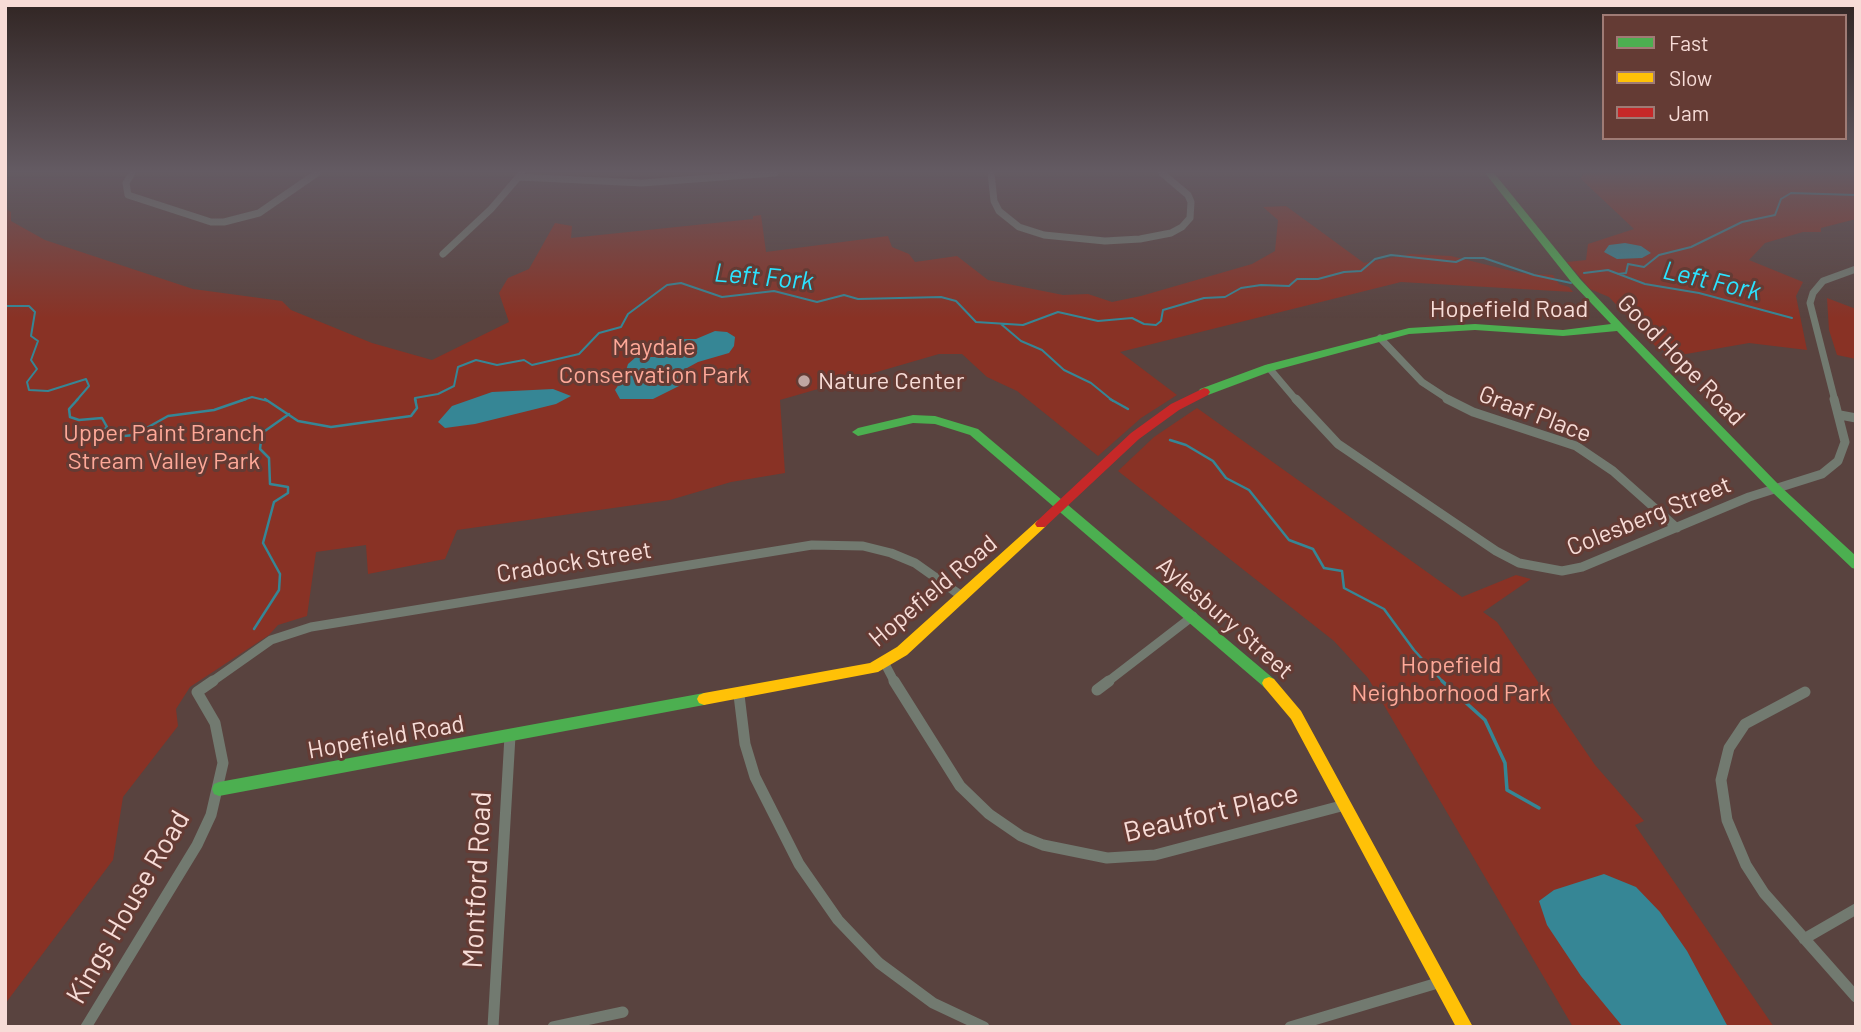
<!DOCTYPE html>
<style>
body{margin:0}
#map{position:relative;width:1861px;height:1032px;overflow:hidden;background:#59433f;font-family:Barlow,sans-serif}
canvas{display:block}
.frame{position:absolute;inset:0;border:7px solid #f7dcd7;pointer-events:none}
.legend{position:absolute;left:1602px;top:14px;width:245px;height:126px;box-sizing:border-box;background:#643b34;border:2px solid #9f7b75;margin:0;padding:9px 12px;list-style:none;font-size:21px;color:#f7dcd7}
.legend li{display:flex;align-items:center;gap:14px;height:35px}
.legend b{width:35px;border:2px solid #9f7b75}
</style>
<div id="map">
<canvas width="1861" height="1032"></canvas>
<div class="frame"></div>
<ul class="legend">
<li><b style="height:9px;background:#4caf50"></b>Fast</li>
<li><b style="height:9px;background:#ffc107"></b>Slow</li>
<li><b style="height:9px;background:#c62828"></b>Jam</li>
</ul>
</div>
<script>
const ctx = document.querySelector('canvas').getContext('2d');
ctx.lineJoin = 'round';
function fillPath(path, color) { ctx.fillStyle = color; ctx.fill(path, 'evenodd'); }
const poly = rows => new Path2D(rows.map(r => 'M' + r).join(''));
function trace(path, color, width, dash) { ctx.strokeStyle = color; ctx.lineWidth = width; ctx.lineCap = dash ? 'butt' : 'round'; ctx.setLineDash(dash || []); ctx.stroke(path); }
function write(font, color, halo, rows, align = 'center') {
  ctx.font = font + ' Barlow,sans-serif'; ctx.lineWidth = 6; ctx.setLineDash([]); ctx.textBaseline = 'middle'; ctx.strokeStyle = halo; ctx.fillStyle = color; for (const [text, x, y, turn = 0] of rows) {
    ctx.save(); ctx.translate(x, y); ctx.rotate((+turn || 0) * Math.PI / 180); ctx.textAlign = isNaN(turn) ? turn : align; if (halo) ctx.strokeText(text, 0, 0); ctx.fillText(text, 0, 0); ctx.restore();
  }
}
fillPath(poly([
 [1583,173,1856,173,1856,219,1821,228,1821,232,1803,232,1765,243,1749,260,1803,282,1796,296,1807,350,1749,343,1669,357,1663,350,1659,350,1609,297,1590,289,1567,262,1586,260,1588,244,1634,229,1581,179],
 [1286,206,1364,263,1410,254,1451,256,1520,273,1553,275,1559,284,1569,287,1573,292,1401,282,1120,352,1177,395,1141,418,1098,456,1017,391,987,377,962,354,939,354,780,400,785,473,731,482,670,500,457,530,445,559,368,574,366,545,316,552,307,616,278,625,269,635,190,687,176,709,178,726,123,797,113,860,5,1004,5,208,11,212,11,221,45,240,193,289,282,301,291,310,372,343,432,360,509,322,499,293,508,278,529,269,555,223,572,226,571,238,753,219,753,216,761,215,766,252,888,236,892,247,909,254,915,262,957,256,988,280,1063,295,1088,294,1112,302,1141,296,1252,264,1275,251,1278,220,1263,207],
 [1827,298,1856,309,1856,359,1837,355,1829,330],
 [1197,408,1462,597,1516,575,1531,579,1483,612,1497,622,1595,765,1644,821,1635,825,1774,1027,1573,1027,1368,678,1334,641,1118,471,1154,437]
]), '#893225');
fillPath(poly([
 [1625,243,1641,246,1651,253,1642,258,1617,259,1604,252,1609,245],
 [715,331,727,332,735,337,734,346,729,353,698,362,687,368,679,386,653,399,620,399,615,390,624,377,628,364,636,357,657,357,684,339,696,339],
 [553,389,571,396,556,404,475,424,445,428,438,422,452,406,492,392],
 [1604,874,1636,887,1660,912,1687,951,1728,1027,1623,1027,1581,976,1547,925,1539,901,1554,890]
]), '#368695');
trace(poly([
 [1584,273,1608,270,1645,284,1699,293,1792,318],
 [1618,274,1626,273,1628,264,1644,267,1659,255,1691,247,1742,222,1775,215,1781,199,1791,193,1856,195],
 [5,306,29,306,35,312,31,336,38,341,31,360,37,369,27,382,29,390,48,391,86,379,89,386,76,401],
 [1001,324,1021,341,1042,350,1064,370,1091,383,1113,401],
 [240,401,252,397,268,401],
 [416,401,415,398,438,394,454,386,458,367,476,360,497,365,524,360,532,365,579,354,599,333,621,327,628,314,667,285,681,283,722,297,774,291,817,302,844,295,858,299,941,297,956,301,976,322,1023,325,1058,312,1098,321,1132,318,1144,324,1156,325,1161,321,1163,310,1204,298,1225,297,1241,288,1261,285,1289,286,1297,279,1318,279,1344,272,1361,271,1375,259,1391,255,1456,262,1465,258,1484,258,1534,275,1571,283]
]), '#368695', 2);
trace(poly([
 [78,399,69,409,70,417,79,420,102,418,107,427,103,431,114,437,134,435,168,416,214,410,246,399],
 [265,399,298,421,331,427,411,416,417,408,415,399],
 [1110,399,1128,409],
 [1170,440,1186,445,1213,461,1226,478,1249,490,1289,540,1313,549,1324,568,1342,571,1344,588,1384,609,1414,650,1444,683],
 [254,629,279,590,280,574,263,543,274,502,288,493,288,487,270,484,269,458,260,449,262,433,289,414]
]), '#368695', 2.5);
trace(poly([
 [1442,681,1485,720,1505,763,1507,790,1539,808]
]), '#368695', 3.5);
trace(poly([
 [132,173,126,183,128,195,211,222,224,222,259,213,317,173],
 [991,173,994,201,999,211,1019,227,1044,235,1105,241,1140,239,1171,233,1182,227,1190,218,1191,202,1188,195,1162,173],
 [519,177,642,183,775,173],
 [443,254,491,209,522,173],
 [1380,338,1422,382,1451,401],
 [1269,368,1297,401],
 [1835,401,1810,303,1813,293,1823,281,1856,269]
]), '#727a70', 7);
trace(poly([
 [1296,399,1338,444,1496,551,1519,563,1562,571,1582,567,1749,497,1822,474,1838,461,1845,442,1834,399],
 [1447,399,1473,412,1576,446,1613,471,1677,528],
 [1840,415,1856,418],
 [884,662,895,683],
 [210,683,271,640,311,627,812,545,863,546,891,553,915,563,963,597],
 [1106,683,1193,616]
]), '#727a70', 9);
trace(poly([
 [894,681,960,786,989,814,1021,836,1043,845,1107,858,1155,855,1345,805],
 [1097,690,1109,681],
 [1805,692,1745,724,1729,748,1721,780,1727,820,1746,865,1764,893,1856,997],
 [739,695,745,744,755,777,799,864,838,920,879,963,933,1003,984,1027],
 [1804,939,1856,909],
 [86,1027,197,845,211,815,223,763,215,723,197,692,213,681],
 [493,1027,510,736],
 [553,1027,623,1012],
 [1290,1027,1441,982]
]), '#727a70', 11);
fillPath(poly([
 [1485,173,1494,173,1580,279,1623,325,1780,486,1856,556,1856,569,1852,568,1772,492,1617,331,1563,336,1475,330,1409,334,1272,371,1208,395,1200,395,1198,392,1200,389,1265,365,1409,328,1475,324,1563,330,1611,324,1572,283,1485,173],
 [913,415,935,416,978,429,1274,679,1276,683,1274,687,1269,689,1264,687,970,435,935,424,913,423,858,436,852,432,858,428,913,415],
 [704,693,709,695,711,699,709,703,704,705,219,796,214,794,212,789,214,784,219,782,704,693]
]), '#4caf50');
fillPath(poly([
 [1041,519,1045,521,1047,524,1045,527,907,655,878,672,704,705,699,703,697,699,699,695,704,693,870,663,897,647,1037,521,1041,519],
 [1269,677,1274,679,1301,711,1473,1027,1456,1027,1291,719,1264,687,1262,683,1264,679,1269,677]
]), '#ffc107');
fillPath(poly([
 [1204,388,1208,389,1210,392,1208,395,1179,410,1139,439,1045,527,1037,527,1035,524,1037,521,1131,433,1171,404,1204,388]
]), '#c62828');
const sky = ctx.createLinearGradient(0, 0, 0, 318);
sky.addColorStop(0, '#312523');
sky.addColorStop(0.54, '#645b63');
sky.addColorStop(1, '#645b6300');
ctx.fillStyle = sky;
ctx.fillRect(0, 0, 1861, 318);
for (const [x, y, r, color] of [
 [804,381,7,"#c0a6a2"]
]) { const dot = new Path2D(); dot.arc(x, y, r, 0, 2 * Math.PI); ctx.fillStyle = color; ctx.fill(dot); trace(dot, '#643b34', 2.5); }
write('24px', '#f7dcd7', '#643b34', [
 ["Hopefield Road",1509,309],
 ["Good Hope Road",1681,360,46],
 ["Graaf Place",1535,414,21],
 ["Colesberg Street",1649,516,-22],
 ["Cradock Street",574,562,-9],
 ["Hopefield Road",933,591,-40],
 ["Aylesbury Street",1225,618,41],
 ["Hopefield Road",386,737,-10]
]);
write('24px', '#fea898', '#643b34', [
 ["Maydale",654,347],
 ["Conservation Park",654,375],
 ["Upper Paint Branch",164,433],
 ["Stream Valley Park",164,461],
 ["Hopefield",1451,665],
 ["Neighborhood Park",1451,693]
]);
write('24px', '#f7dcd7', '#643b34', [
 ["Nature Center",818,381]
], 'left');
write('italic 26px', '#2be3ff', '#643b34', [
 ["Left Fork",764,277,5],
 ["Left Fork",1712,281,13]
]);
write('28px', '#f7dcd7', '#643b34', [
 ["Beaufort Place",1211,813,-13],
 ["Montford Road",477,880,-87],
 ["Kings House Road",128,907,-60]
]);
</script>
